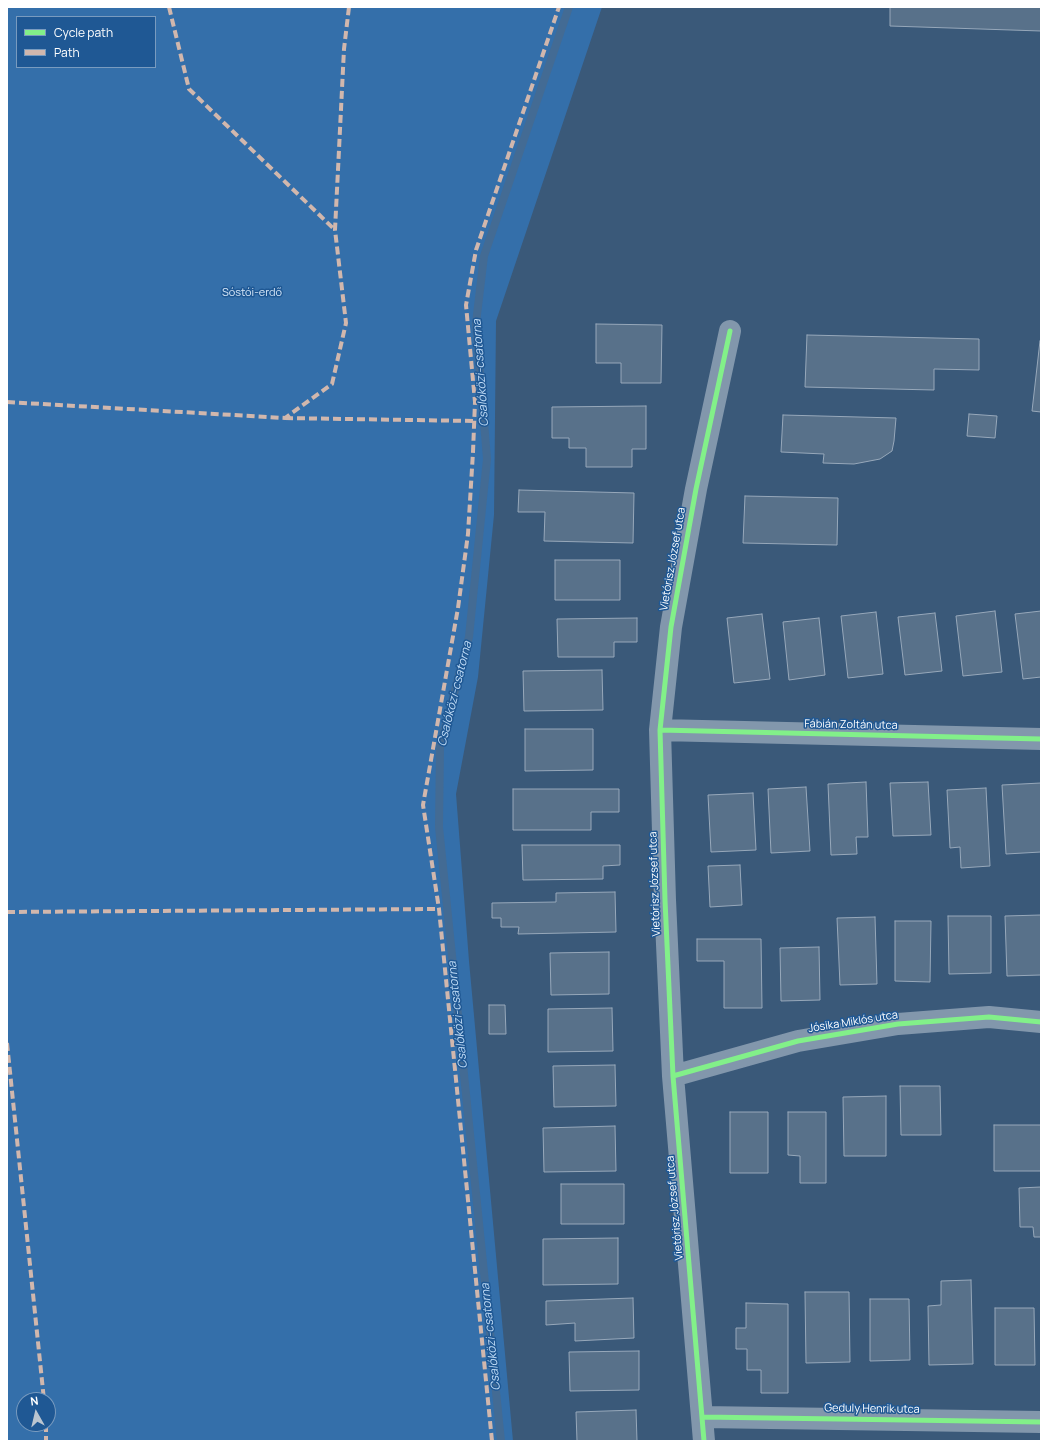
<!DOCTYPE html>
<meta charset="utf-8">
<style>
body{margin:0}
#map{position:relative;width:1048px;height:1448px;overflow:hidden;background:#3a5979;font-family:Manrope,sans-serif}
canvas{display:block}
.frame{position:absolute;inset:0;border:8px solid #fff;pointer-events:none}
.legend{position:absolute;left:16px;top:16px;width:140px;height:52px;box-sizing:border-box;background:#1f5894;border:1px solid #799bbf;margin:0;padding:5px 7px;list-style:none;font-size:12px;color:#fff}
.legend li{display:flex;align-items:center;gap:8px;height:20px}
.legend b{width:20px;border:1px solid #799bbf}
.north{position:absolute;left:16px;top:1392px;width:40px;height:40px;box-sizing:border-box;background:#1f5894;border:1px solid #799bbf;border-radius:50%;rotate:352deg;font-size:11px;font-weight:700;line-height:16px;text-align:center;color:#fff}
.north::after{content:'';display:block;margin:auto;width:14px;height:18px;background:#bac5d0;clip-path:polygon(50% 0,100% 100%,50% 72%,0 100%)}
</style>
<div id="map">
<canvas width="1048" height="1448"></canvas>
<div class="frame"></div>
<ul class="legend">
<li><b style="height:5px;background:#82f089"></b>Cycle path</li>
<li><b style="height:5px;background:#d1b7ad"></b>Path</li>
</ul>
<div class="north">N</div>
</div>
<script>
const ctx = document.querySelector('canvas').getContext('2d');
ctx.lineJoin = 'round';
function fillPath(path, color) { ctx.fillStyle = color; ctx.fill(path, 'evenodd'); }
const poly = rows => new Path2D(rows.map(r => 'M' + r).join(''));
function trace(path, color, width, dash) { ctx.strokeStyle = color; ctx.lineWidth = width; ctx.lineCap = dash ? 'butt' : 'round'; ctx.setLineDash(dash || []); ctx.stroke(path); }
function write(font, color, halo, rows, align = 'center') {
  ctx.font = font + ' Manrope,sans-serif'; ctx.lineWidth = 3; ctx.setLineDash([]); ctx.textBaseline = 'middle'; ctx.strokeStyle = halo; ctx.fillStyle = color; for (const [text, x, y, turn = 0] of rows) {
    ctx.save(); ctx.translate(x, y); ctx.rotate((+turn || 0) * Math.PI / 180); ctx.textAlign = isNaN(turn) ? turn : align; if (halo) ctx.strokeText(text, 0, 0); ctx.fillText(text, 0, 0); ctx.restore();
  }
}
fillPath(poly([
 [7,7,602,7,496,321,494,515,478,677,456,794,469,961,513,1441,7,1441],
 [17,17,155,17,155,67,17,67],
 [24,1400,48,1400,48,1424,24,1424]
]), '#346faa');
trace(poly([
 [501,1441,439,827,440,747,469,637,487,459,476,323,484,256,569,7]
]), '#436b94', 8);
const building = poly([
 [890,7,1041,7,1041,31,890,26,890,7],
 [596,324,662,325,661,383,621,383,621,363,596,363,596,324],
 [807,335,979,339,979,370,934,369,934,390,805,387,807,335],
 [1040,341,1041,341,1041,412,1032,411,1040,341],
 [646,406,646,449,632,449,632,467,586,467,586,448,569,448,569,438,552,438,552,407,646,406],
 [969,414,997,416,995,438,967,436,969,414],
 [783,415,896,418,894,441,892,451,880,459,854,464,823,463,824,454,781,452,783,415],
 [519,490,634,493,633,543,544,541,545,512,518,512,519,490],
 [745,496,838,498,837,545,743,543,745,496],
 [555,560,620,560,620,600,555,600,555,560],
 [995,611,1002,672,963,676,956,616,995,611],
 [1041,611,1041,677,1023,679,1015,614,1041,611],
 [876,612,883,674,848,678,841,616,876,612],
 [935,613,942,671,905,675,898,617,935,613],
 [762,614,770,679,734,683,727,618,762,614],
 [637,618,637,642,614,642,614,657,558,657,557,619,637,618],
 [819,618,825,675,789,680,783,622,819,618],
 [602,670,603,710,524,711,523,671,602,670],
 [525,729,593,729,593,770,525,771,525,729],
 [866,782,868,837,856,837,857,854,831,855,828,784,866,782],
 [928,782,931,835,893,836,890,783,928,782],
 [1041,783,1041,852,1006,854,1002,785,1041,783],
 [806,787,810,851,771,853,768,789,806,787],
 [986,788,990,866,961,868,960,847,950,848,947,790,986,788],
 [513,789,619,789,619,812,591,812,591,830,513,830,513,789],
 [753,793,756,850,711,852,708,795,753,793],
 [522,845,620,845,620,865,603,866,603,879,523,880,522,845],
 [740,865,742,905,710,907,708,866,740,865],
 [615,892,616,932,518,934,519,927,501,927,501,918,492,918,492,903,556,902,556,893,615,892],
 [1041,915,1041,975,1007,976,1005,916,1041,915],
 [948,916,991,916,991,973,949,974,948,916],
 [875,917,877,984,840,985,837,918,875,917],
 [895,921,931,921,930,982,895,981,895,921],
 [697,939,761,939,762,1008,724,1008,724,961,697,961,697,939],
 [819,947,820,1000,781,1001,780,948,819,947],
 [609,952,609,994,551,995,550,953,609,952],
 [489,1005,505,1005,506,1034,489,1034,489,1005],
 [612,1008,613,1051,548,1052,548,1009,612,1008],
 [615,1065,616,1106,554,1107,553,1066,615,1065],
 [900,1086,940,1086,941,1135,901,1135,900,1086],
 [886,1096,886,1156,844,1156,843,1097,886,1096],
 [730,1112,768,1112,768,1173,730,1173,730,1112],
 [788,1112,826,1112,826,1183,800,1183,800,1156,788,1155,788,1112],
 [994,1125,1041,1125,1041,1171,994,1171,994,1125],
 [615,1126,616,1171,544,1172,543,1128,615,1126],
 [561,1184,624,1184,624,1224,561,1224,561,1184],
 [1041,1187,1041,1237,1034,1237,1033,1227,1020,1227,1019,1188,1041,1187],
 [618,1238,618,1284,543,1285,543,1239,618,1238],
 [971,1280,973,1364,929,1365,928,1306,941,1305,941,1281,971,1280],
 [805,1292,849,1292,850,1362,806,1363,805,1292],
 [633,1298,634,1338,575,1341,575,1323,546,1325,546,1301,633,1298],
 [870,1299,909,1299,910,1360,870,1361,870,1299],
 [746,1303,788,1304,788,1393,761,1393,761,1370,747,1370,747,1349,736,1349,736,1328,746,1328,746,1303],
 [995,1308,1034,1308,1035,1365,995,1365,995,1308],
 [639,1351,639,1390,570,1391,569,1352,639,1351],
 [636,1410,637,1441,577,1441,576,1412,636,1410]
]);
fillPath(building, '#58718a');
trace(building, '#97a8ba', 1);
trace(poly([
 [660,730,1041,739],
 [673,1076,798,1041,898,1024,989,1017,1041,1022],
 [703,1417,1041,1422],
 [704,1441,673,1076,665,900,660,730,671,627,696,489,730,331]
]), '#8297ac', 22);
trace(poly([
 [169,7,189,89,335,230],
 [7,402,285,418,332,384,346,323,335,230,344,49,349,7],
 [285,418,474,421],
 [7,912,439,909],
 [7,1043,44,1400],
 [46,1424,46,1441],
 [492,1441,439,909,423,805,458,608,468,534,473,452,475,402,466,305,476,250,559,7]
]), '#d1b7ad', 4, [8, 4]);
trace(poly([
 [660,730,1041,739],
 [673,1076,798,1041,898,1024,989,1017,1041,1022],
 [703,1417,1041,1422],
 [704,1441,673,1076,665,900,660,730,671,627,696,489,730,331]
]), '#82f089', 5);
write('11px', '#d8e9fa', '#1f5894', [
 ["Sóstói-erdő",252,293]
]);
write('11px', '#fff', '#1f5894', [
 ["Vietórisz József utca",673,559,-80],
 ["Fábián Zoltán utca",851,725,1],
 ["Vietórisz József utca",655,884,-92],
 ["Jósika Miklós utca",853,1022,-9],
 ["Vietórisz József utca",675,1208,-95],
 ["Geduly Henrik utca",872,1409,1]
]);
write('italic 12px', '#bedaf5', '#1f5894', [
 ["Csalóközi-csatorna",481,373,-94],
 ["Csalóközi-csatorna",455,694,-76],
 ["Csalóközi-csatorna",458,1015,-96],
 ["Csalóközi-csatorna",491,1337,-96]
]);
</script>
